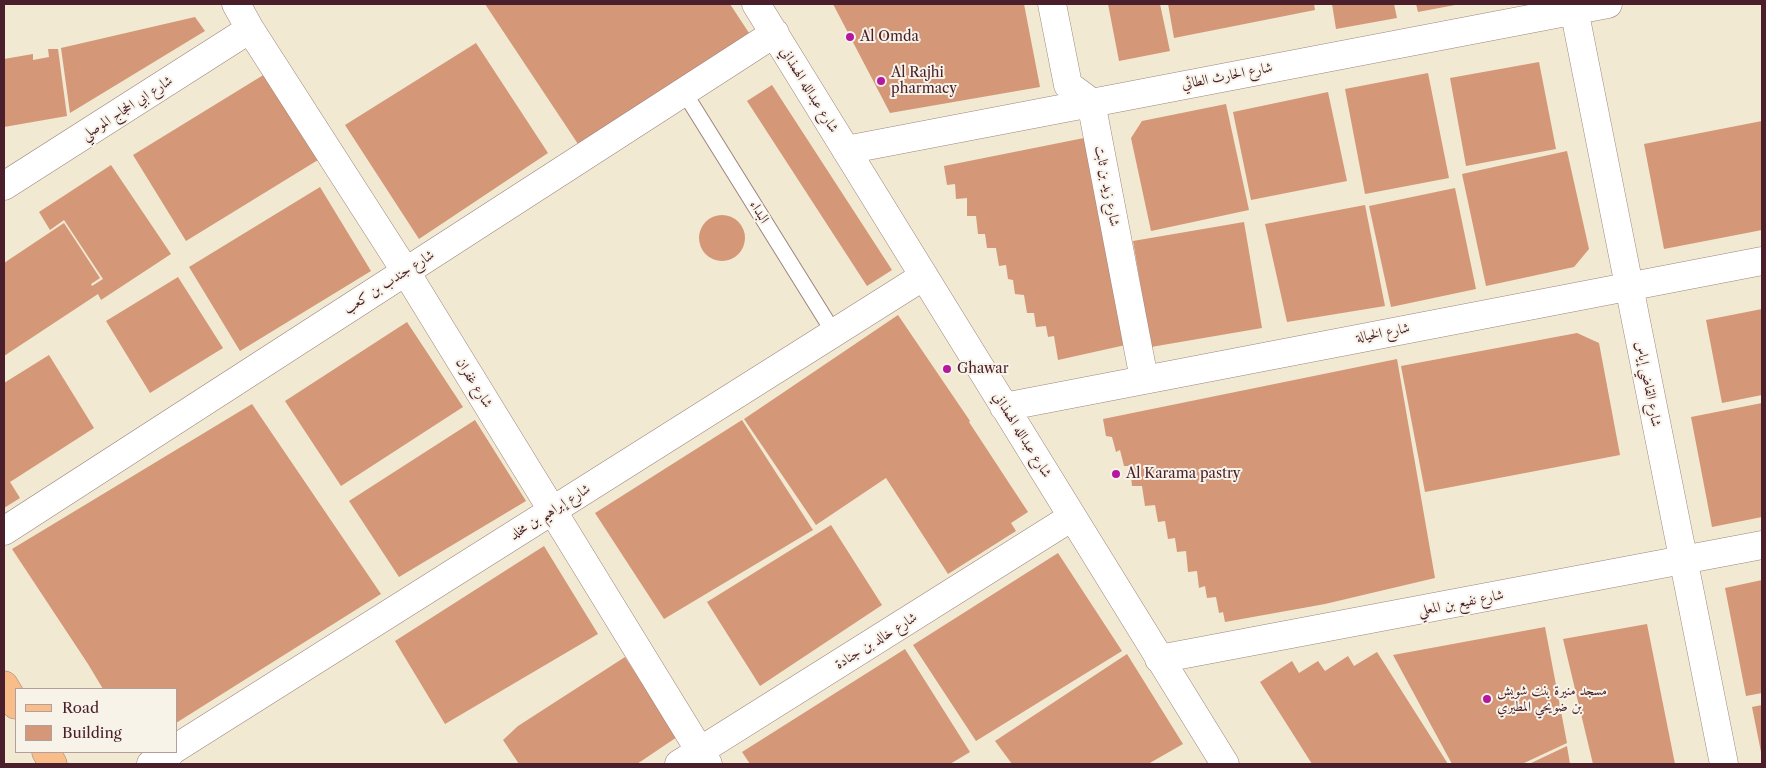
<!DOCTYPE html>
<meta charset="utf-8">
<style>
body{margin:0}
#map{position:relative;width:1766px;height:768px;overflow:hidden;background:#f1e9d1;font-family:"Libre Caslon Text",serif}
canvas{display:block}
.frame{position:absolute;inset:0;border:5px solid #4a1f2b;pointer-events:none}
.legend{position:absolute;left:15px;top:688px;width:162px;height:65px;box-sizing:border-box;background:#f7f3e8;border:1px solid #b29e9c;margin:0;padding:6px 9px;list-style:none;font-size:15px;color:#4a1f2b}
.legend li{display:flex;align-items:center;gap:10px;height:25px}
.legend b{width:25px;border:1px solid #b29e9c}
</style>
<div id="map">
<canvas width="1766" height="768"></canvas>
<div class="frame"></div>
<ul class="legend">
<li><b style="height:6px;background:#f8bd89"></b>Road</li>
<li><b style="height:14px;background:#d49778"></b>Building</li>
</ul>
</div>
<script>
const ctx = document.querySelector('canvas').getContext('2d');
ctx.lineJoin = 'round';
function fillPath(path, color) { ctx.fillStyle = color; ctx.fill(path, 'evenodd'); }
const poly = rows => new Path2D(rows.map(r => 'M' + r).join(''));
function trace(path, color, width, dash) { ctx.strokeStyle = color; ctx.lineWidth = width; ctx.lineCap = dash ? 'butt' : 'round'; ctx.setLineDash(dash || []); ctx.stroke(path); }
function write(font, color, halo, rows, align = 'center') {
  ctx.font = font + ' "Libre Caslon Text",Amiri,serif'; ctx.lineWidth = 4; ctx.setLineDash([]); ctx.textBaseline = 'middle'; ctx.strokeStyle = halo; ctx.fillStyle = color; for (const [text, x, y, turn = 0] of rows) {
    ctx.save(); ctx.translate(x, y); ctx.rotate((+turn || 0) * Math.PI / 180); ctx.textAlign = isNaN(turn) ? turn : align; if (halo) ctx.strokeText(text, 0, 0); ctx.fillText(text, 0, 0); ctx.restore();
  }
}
fillPath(poly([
 [485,4,730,4,749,33,578,144],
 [833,4,1024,4,1040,87,890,113],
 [1108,4,1160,4,1170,51,1119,61],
 [1168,4,1314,4,1315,10,1174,38],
 [1332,4,1394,4,1397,18,1336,29],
 [1416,4,1454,4,1455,5,1418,12],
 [195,17,205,31,70,113,61,48],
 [476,43,548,153,419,239,345,125],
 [48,49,58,49,67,116,4,127,4,59,33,54,33,60,49,57],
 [1539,62,1556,149,1466,166,1450,78],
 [1428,73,1449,178,1365,194,1345,89],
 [265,74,318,160,186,241,133,155],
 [772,85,892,270,867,286,747,101],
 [1328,92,1347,181,1251,200,1233,112],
 [1226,104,1249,210,1151,231,1131,138,1142,121],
 [1762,121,1762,230,1664,249,1644,144],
 [1084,138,1130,344,1058,360,1054,336,1048,337,1046,326,1036,327,1034,313,1027,313,1024,295,1015,294,1013,280,1008,279,1006,265,999,266,996,248,987,248,985,234,978,234,976,216,967,216,967,198,956,199,955,184,947,185,944,166],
 [1567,151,1589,249,1574,267,1486,286,1462,174],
 [111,165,171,254,101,300,98,294,4,356,4,263,64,223,100,278,91,284,92,286,103,279,64,220,50,230,39,212],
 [320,187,371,271,240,351,189,267],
 [1455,188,1476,289,1391,307,1369,206],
 [1365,205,1385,306,1287,322,1265,224],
 '699 238a23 23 0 1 1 46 0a23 23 0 1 1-46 0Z',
 [1244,222,1262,328,1151,347,1133,241],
 [178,277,223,348,150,393,106,321],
 [1762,309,1762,395,1722,403,1706,320],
 [898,315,970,421,969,422,1028,512,1011,523,1016,531,948,574,886,478,816,525,744,419],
 [407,322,463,407,341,486,285,401],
 [1577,333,1599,343,1620,455,1425,492,1401,366],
 [49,355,94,428,10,482,20,498,4,508,4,383],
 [1397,359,1435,578,1325,604,1225,622,1223,612,1219,613,1216,597,1207,598,1205,586,1199,588,1197,571,1188,572,1186,551,1177,552,1175,538,1168,539,1165,521,1158,522,1155,505,1145,506,1142,486,1132,486,1130,466,1124,466,1120,450,1116,452,1112,437,1106,436,1103,419],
 [1762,403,1762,517,1712,527,1691,417],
 [252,404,381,594,176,723,176,689,103,689,88,664,12,549],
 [475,420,526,501,399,577,349,501],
 [742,420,813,530,664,619,595,513],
 [831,525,882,605,760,686,707,602],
 [544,546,598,634,445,724,395,641],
 [1058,553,1122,651,976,741,913,645],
 [1762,580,1762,693,1746,696,1725,588],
 [1647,624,1675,764,1593,764,1563,639],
 [1545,627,1567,743,1522,764,1452,764,1393,655],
 [905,649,970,752,950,764,750,764,742,752],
 [1377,652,1448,764,1312,764,1260,682,1292,661,1299,673,1318,661,1325,671,1348,656,1354,666],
 [1127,654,1183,744,1148,764,1012,764,995,741],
 [625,657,677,737,637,764,519,764,503,740,518,726],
 [1762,705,1762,752,1761,752,1752,707],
 [1567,746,1570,764,1529,764]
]), '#d49778');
const lane = poly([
 [684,92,834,333]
]);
const street = poly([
 [236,4,250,29,406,272,708,764],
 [756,4,1225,764],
 [1052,4,1068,85,1091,102,1144,379],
 [1573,4,1724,764],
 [846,150,1608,4],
 [4,186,250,29],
 [1004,407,1762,261],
 [4,531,775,33],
 [1159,659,1762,545],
 [176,748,924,276],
 [151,764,171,752],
 [679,764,1072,517]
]);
const primary = poly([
 [4,685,16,705],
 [46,752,53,764]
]);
trace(lane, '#9e847e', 17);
trace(street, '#9e847e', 29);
trace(primary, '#9e847e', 29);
trace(lane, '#fff', 15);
trace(street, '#fff', 28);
trace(primary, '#f8bd89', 28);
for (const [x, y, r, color] of [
 [850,37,5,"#b5179e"],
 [881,81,5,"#b5179e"],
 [947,369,5,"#b5179e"],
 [1116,474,5,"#b5179e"],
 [1487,699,5,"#b5179e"]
]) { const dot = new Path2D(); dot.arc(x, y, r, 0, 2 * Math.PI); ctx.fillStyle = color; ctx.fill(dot); trace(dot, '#f7f3e8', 2); }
write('14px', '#4a1f2b', '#f7f3e8', [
 ["Al Omda",860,37],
 ["Al Rajhi",891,73],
 ["pharmacy",891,89],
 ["Ghawar",957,369],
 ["Al Karama pastry",1126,474],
 ["مسجد منيرة بنت شويش",1497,691],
 ["بن ضويحي المطيري",1497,707]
], 'left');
write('14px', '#4a1f2b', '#f7f3e8', [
 ["شارع الحارث الطائي",1227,76,-11],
 ["شارع عبدالله الهمذاني",809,90,58],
 ["شارع ابي الحجاج الموصلي",127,108,-33],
 ["شارع زيد بن ثابت",1107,186,79],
 ["البداء",759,212,58],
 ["شارع جندب بن كعب",389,282,-33],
 ["شارع الخيالة",1383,333,-11],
 ["شارع غفران",474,383,58],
 ["شارع القاضي إياس",1648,384,79],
 ["شارع عبدالله الهمذاني",1022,435,58],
 ["شارع إبراهيم بن مخلد",550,512,-32],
 ["شارع نفيع بن المعلي",1461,603,-11],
 ["شارع خالد بن جنادة",876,641,-32]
]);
</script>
